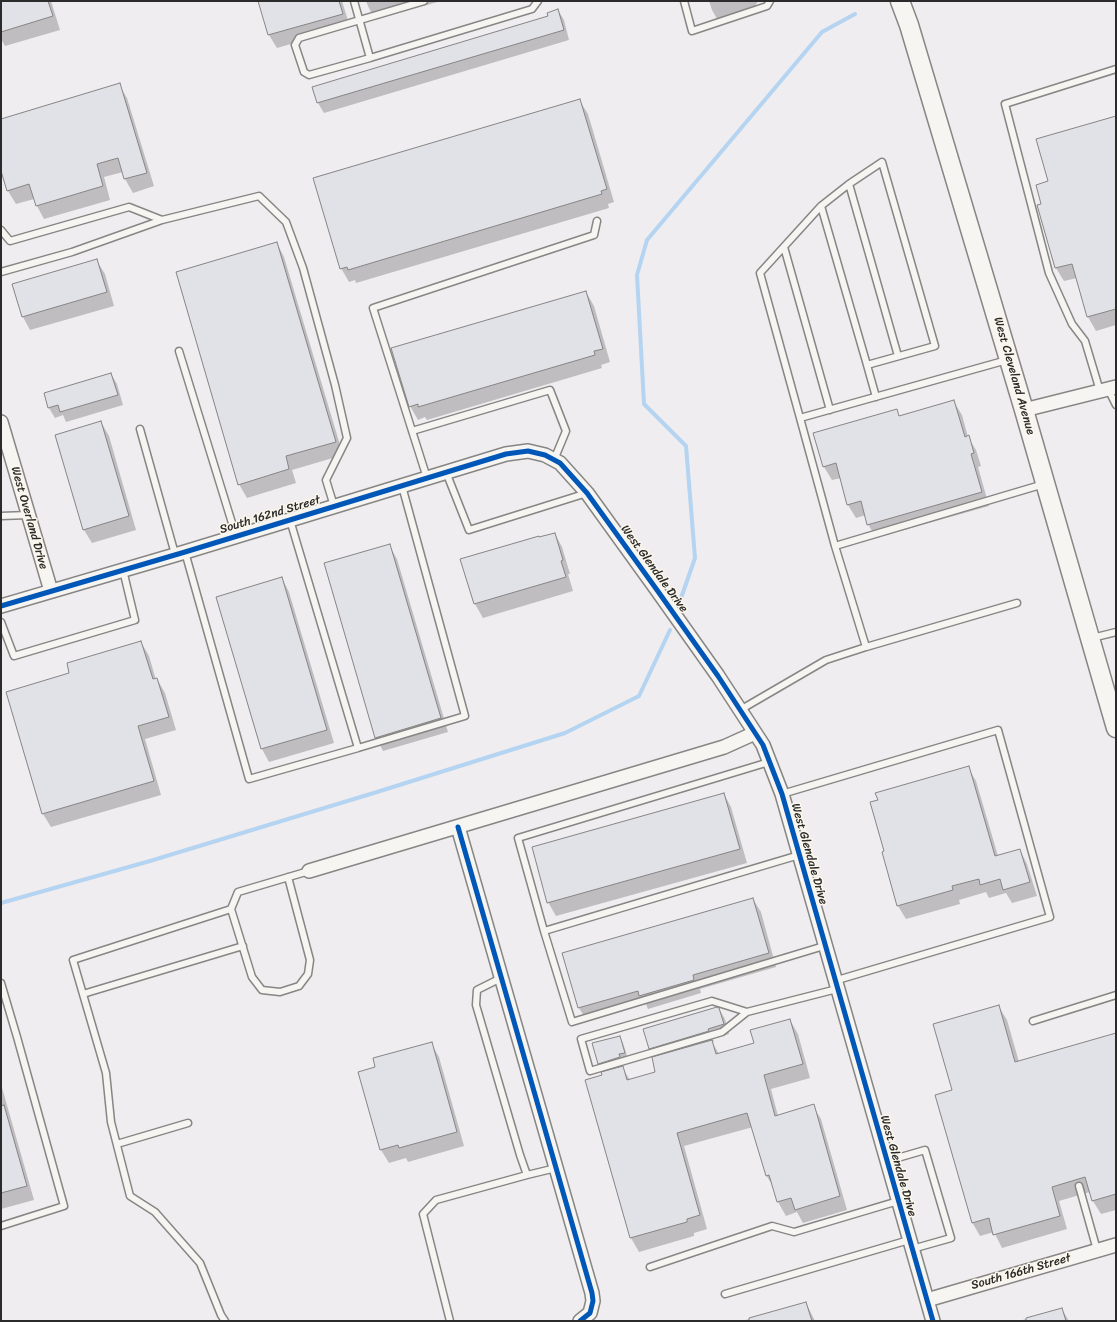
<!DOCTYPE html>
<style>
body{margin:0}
#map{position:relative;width:1117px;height:1322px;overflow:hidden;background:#f8f6f0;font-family:Sriracha,sans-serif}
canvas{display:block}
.frame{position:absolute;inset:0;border:2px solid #2b2b2b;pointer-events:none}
</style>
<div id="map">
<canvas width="1117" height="1322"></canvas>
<div class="frame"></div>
</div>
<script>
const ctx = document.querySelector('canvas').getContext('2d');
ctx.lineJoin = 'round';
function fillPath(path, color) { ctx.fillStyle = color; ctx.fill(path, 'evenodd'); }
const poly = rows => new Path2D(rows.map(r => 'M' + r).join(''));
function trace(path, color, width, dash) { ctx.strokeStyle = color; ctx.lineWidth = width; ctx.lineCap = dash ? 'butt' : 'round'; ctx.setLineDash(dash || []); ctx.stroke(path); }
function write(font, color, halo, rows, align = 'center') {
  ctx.font = font + ' Sriracha,sans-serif'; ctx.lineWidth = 3; ctx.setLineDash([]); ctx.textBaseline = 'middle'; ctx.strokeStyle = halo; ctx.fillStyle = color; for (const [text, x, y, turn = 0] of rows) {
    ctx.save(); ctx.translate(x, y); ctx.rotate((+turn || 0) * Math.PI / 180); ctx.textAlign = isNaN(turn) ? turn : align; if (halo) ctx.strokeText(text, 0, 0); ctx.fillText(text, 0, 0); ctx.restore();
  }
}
fillPath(poly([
 [1,1,1116,1,1116,1321,1,1321]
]), '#efedef');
fillPath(poly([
 [1,1,51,1,60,30,5,46,1,39],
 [259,1,342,1,350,27,277,48,269,35],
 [366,1,441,1,375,20,368,6],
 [709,1,758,1,750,15,720,24,712,10],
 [558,10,564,20,569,40,324,113,318,103,549,17],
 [119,85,127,98,154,186,133,193,125,179,123,172,104,177,110,200,44,219,37,206,34,199,16,204,8,191,1,167,1,120],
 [580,101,588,114,614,202,608,204,609,208,356,283,355,280,349,282,341,268],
 [1116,117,1116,325,1096,331,1088,317,1077,278,1064,281,1056,268,1038,206,1042,205,1049,182],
 [277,243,284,257,343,455,292,470,296,483,247,498,239,484],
 [97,261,105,274,114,306,30,330,23,317,13,285],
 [586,292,594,306,610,362,601,365,602,368,427,420,425,417,418,420,410,406],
 [111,374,117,384,123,405,66,422,63,415,55,418,49,408],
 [954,402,962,415,968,437,976,450,981,466,978,467,989,506,876,538,868,524,866,515,856,518,848,505,841,478,832,480,824,467,896,410,900,417],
 [101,422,109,436,136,530,92,543,84,530],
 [555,534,562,547,570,574,568,574,573,591,483,618,475,604,462,560],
 [389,545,397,559,448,732,383,751,376,737],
 [282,578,289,592,334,743,269,762,262,749,217,597],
 [141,642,149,656,156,680,157,679,165,693,176,730,145,739,161,795,51,827,43,814,7,692,71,673],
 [968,767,976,781,998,856,1020,850,1027,864,1037,896,1012,903,1006,893,989,898,986,892,959,900,960,904,906,919,898,906,883,853],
 [724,794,731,807,747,863,556,916,548,902],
 [753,899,761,912,776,967,700,989,701,993,648,1009,646,1004,587,1021,579,1008,563,953],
 [999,1007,1007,1020,1019,1062,1116,1034,1116,1210,1101,1214,1093,1201,1090,1192,1059,1201,1067,1229,1002,1248,994,1232,980,1236,972,1222,953,1091],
 [719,1009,725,1019,729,1034,713,1039,714,1041,712,1042,719,1054,755,1044,790,1020,798,1034,810,1078,771,1089,778,1116,813,1106,821,1119,847,1210,803,1223,797,1212,786,1216,778,1202,774,1188,766,1175,753,1127,684,1146,707,1229,694,1233,694,1236,639,1252,631,1238,586,1081,603,1076,622,1067,630,1080,656,1073,655,1057,650,1048],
 [620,1037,623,1043,628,1059,603,1070,599,1063],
 [431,1043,439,1057,464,1146,408,1162,406,1158,389,1163,381,1150,377,1068],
 [1,1084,34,1200,1,1209],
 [806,1303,815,1321,742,1321],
 [1062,1309,1069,1321,1019,1321]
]), '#0003');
trace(poly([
 [680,601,695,558,686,446,644,404,637,275,647,240,822,32,855,14],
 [1,903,150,861,377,792,565,733,639,696,670,630]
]), '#b5d4f1', 4);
const building = poly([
 [1,1,48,1,53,16,1,32,1,1],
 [258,1,339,1,343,14,268,35,258,1],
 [558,9,564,30,317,103,312,87,548,16,547,13,558,9],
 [120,83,147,173,124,179,118,158,97,164,103,186,36,206,29,184,7,191,1,171,1,119,120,83],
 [580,99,607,189,601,191,602,194,348,270,347,267,340,269,313,178,580,99],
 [1116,116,1116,309,1087,317,1072,264,1055,268,1037,205,1041,204,1036,185,1048,181,1036,139,1116,116],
 [277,242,336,442,286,456,289,469,238,485,176,272,277,242],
 [97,259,107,292,22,317,12,284,97,259],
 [586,291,603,349,594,351,595,355,418,407,418,404,409,407,391,348,586,291],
 [111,373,118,395,60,412,58,405,48,408,44,393,111,373],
 [954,400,965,437,969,435,974,453,971,454,982,492,867,525,861,501,847,505,836,463,823,467,813,433,897,409,899,416,954,400],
 [101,421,129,516,83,530,55,435,101,421],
 [555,533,563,560,561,561,566,577,474,604,460,559,539,536,539,537,555,533],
 [390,544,441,718,375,738,324,563,390,544],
 [282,577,327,730,261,749,216,597,282,577],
 [141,641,153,679,157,678,169,717,138,726,154,781,42,814,6,692,69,673,67,663,141,641],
 [969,766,995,856,1020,849,1030,882,1003,890,1000,879,980,885,979,879,952,886,953,890,897,906,882,852,884,851,870,802,878,800,875,793,969,766],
 [724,793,740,849,547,903,532,847,724,793],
 [753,898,769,953,693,975,694,980,639,996,638,991,578,1008,562,953,753,898],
 [999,1005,1015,1062,1116,1033,1116,1194,1092,1201,1085,1177,1052,1187,1060,1216,993,1235,989,1218,972,1223,935,1095,952,1090,933,1024,999,1005],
 [717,1007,719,1008,724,1024,708,1029,709,1031,649,1049,643,1029,717,1007],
 [790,1019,803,1064,764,1075,775,1116,814,1104,840,1196,795,1210,791,1198,777,1202,769,1175,766,1176,747,1113,677,1133,700,1215,687,1219,687,1222,630,1238,585,1080,602,1075,601,1072,623,1066,627,1080,655,1072,652,1057,712,1040,716,1054,754,1043,750,1030,790,1019],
 [620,1036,625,1053,619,1054,620,1057,598,1064,592,1043,620,1036],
 [432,1042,457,1132,399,1148,398,1145,380,1150,358,1072,375,1067,373,1058,432,1042],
 [4,1105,27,1186,1,1193,1,1106,4,1105],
 [806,1302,812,1321,749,1321,749,1318,806,1302],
 [1062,1308,1066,1321,1026,1321,1026,1318,1062,1308]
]);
fillPath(building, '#e1e1e8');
trace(building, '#878684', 1);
const service = poly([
 [354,1,370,58,532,9,538,1],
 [684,1,692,31,767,6,770,1],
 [370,58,309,75,304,72,295,45,299,38,424,1],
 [849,184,898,356],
 [821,206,867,365],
 [1,230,10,241,129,207,162,220,259,196,286,222,303,268,335,385,347,438,326,480,334,506],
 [784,247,830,410],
 [1,272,72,252,162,220],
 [179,351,236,536],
 [1108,389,1116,405],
 [1100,391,1085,341,1072,324,1049,273,1005,104,1116,69],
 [876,397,867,365,935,346,882,162,849,184,821,206,760,273,800,418,1007,360],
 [800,418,835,546,1044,484],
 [140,429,175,554],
 [412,431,550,390,566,431,554,460],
 [446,472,469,530,587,493],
 [427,478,373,308,594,235,597,221],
 [1,516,28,515],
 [185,552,249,779,358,748,290,520],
 [1,622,14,656,135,620,123,570],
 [1092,638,1116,632],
 [866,647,1017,603],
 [740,710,826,660,866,647,835,546],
 [358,748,465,716,402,486],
 [769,762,518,838,544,931,799,855],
 [782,794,998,730,1050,917,834,981],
 [288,877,310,960,308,974,299,986,280,992,262,990,252,977,231,909,238,892,309,871],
 [544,931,572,1022,824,946],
 [501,978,477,990,476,1005,520,1155,527,1175,556,1168],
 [1,983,17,1037,64,1206,1,1226],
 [83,994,243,946],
 [747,1012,712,1001,581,1039,590,1071,722,1032,747,1012,837,989],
 [1033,1021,1116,995],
 [117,1144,188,1123],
 [887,1161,925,1150,951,1238,912,1249],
 [1079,1186,1097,1250],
 [650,1267,772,1226,794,1232,898,1201],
 [725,1294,909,1240],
 [225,1321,221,1315,200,1263,155,1212,130,1196,111,1122,106,1073,73,960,231,909],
 [450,1321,423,1214,436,1200,527,1175]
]);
const minor = poly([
 [1024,410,1116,387],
 [1,422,51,591],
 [1,606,185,552,506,454,528,451,545,455,560,463,587,493,657,590,718,676,763,745,782,794,933,1321],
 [458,827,592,1293,593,1301,590,1313,580,1321],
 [309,871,724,747,755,733],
 [927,1300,1116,1245]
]);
const secondary = poly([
 [900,1,909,25,1024,410,1116,728]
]);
trace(service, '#878684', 9);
trace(minor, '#878684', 16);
trace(secondary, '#878684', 21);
trace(service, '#f6f5f1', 6);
trace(minor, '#f6f5f1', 13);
trace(secondary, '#f6f5f1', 18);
trace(poly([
 [1,606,185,552,506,454,528,451,545,455,560,463,587,493,657,590,718,676,763,745,782,794,933,1321],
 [458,827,592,1293,593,1301,590,1313,580,1321]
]), '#0057b8', 5);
write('12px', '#2b2b2b', '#fbf7ec', [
 ["West Cleveland Avenue",1014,376,74],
 ["South 162nd Street",270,515,-17],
 ["West Overland Drive",29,518,74],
 ["West Glendale Drive",654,569,54],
 ["West Glendale Drive",809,854,74],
 ["West Glendale Drive",898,1166,74],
 ["South 166th Street",1021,1272,-16]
]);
</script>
